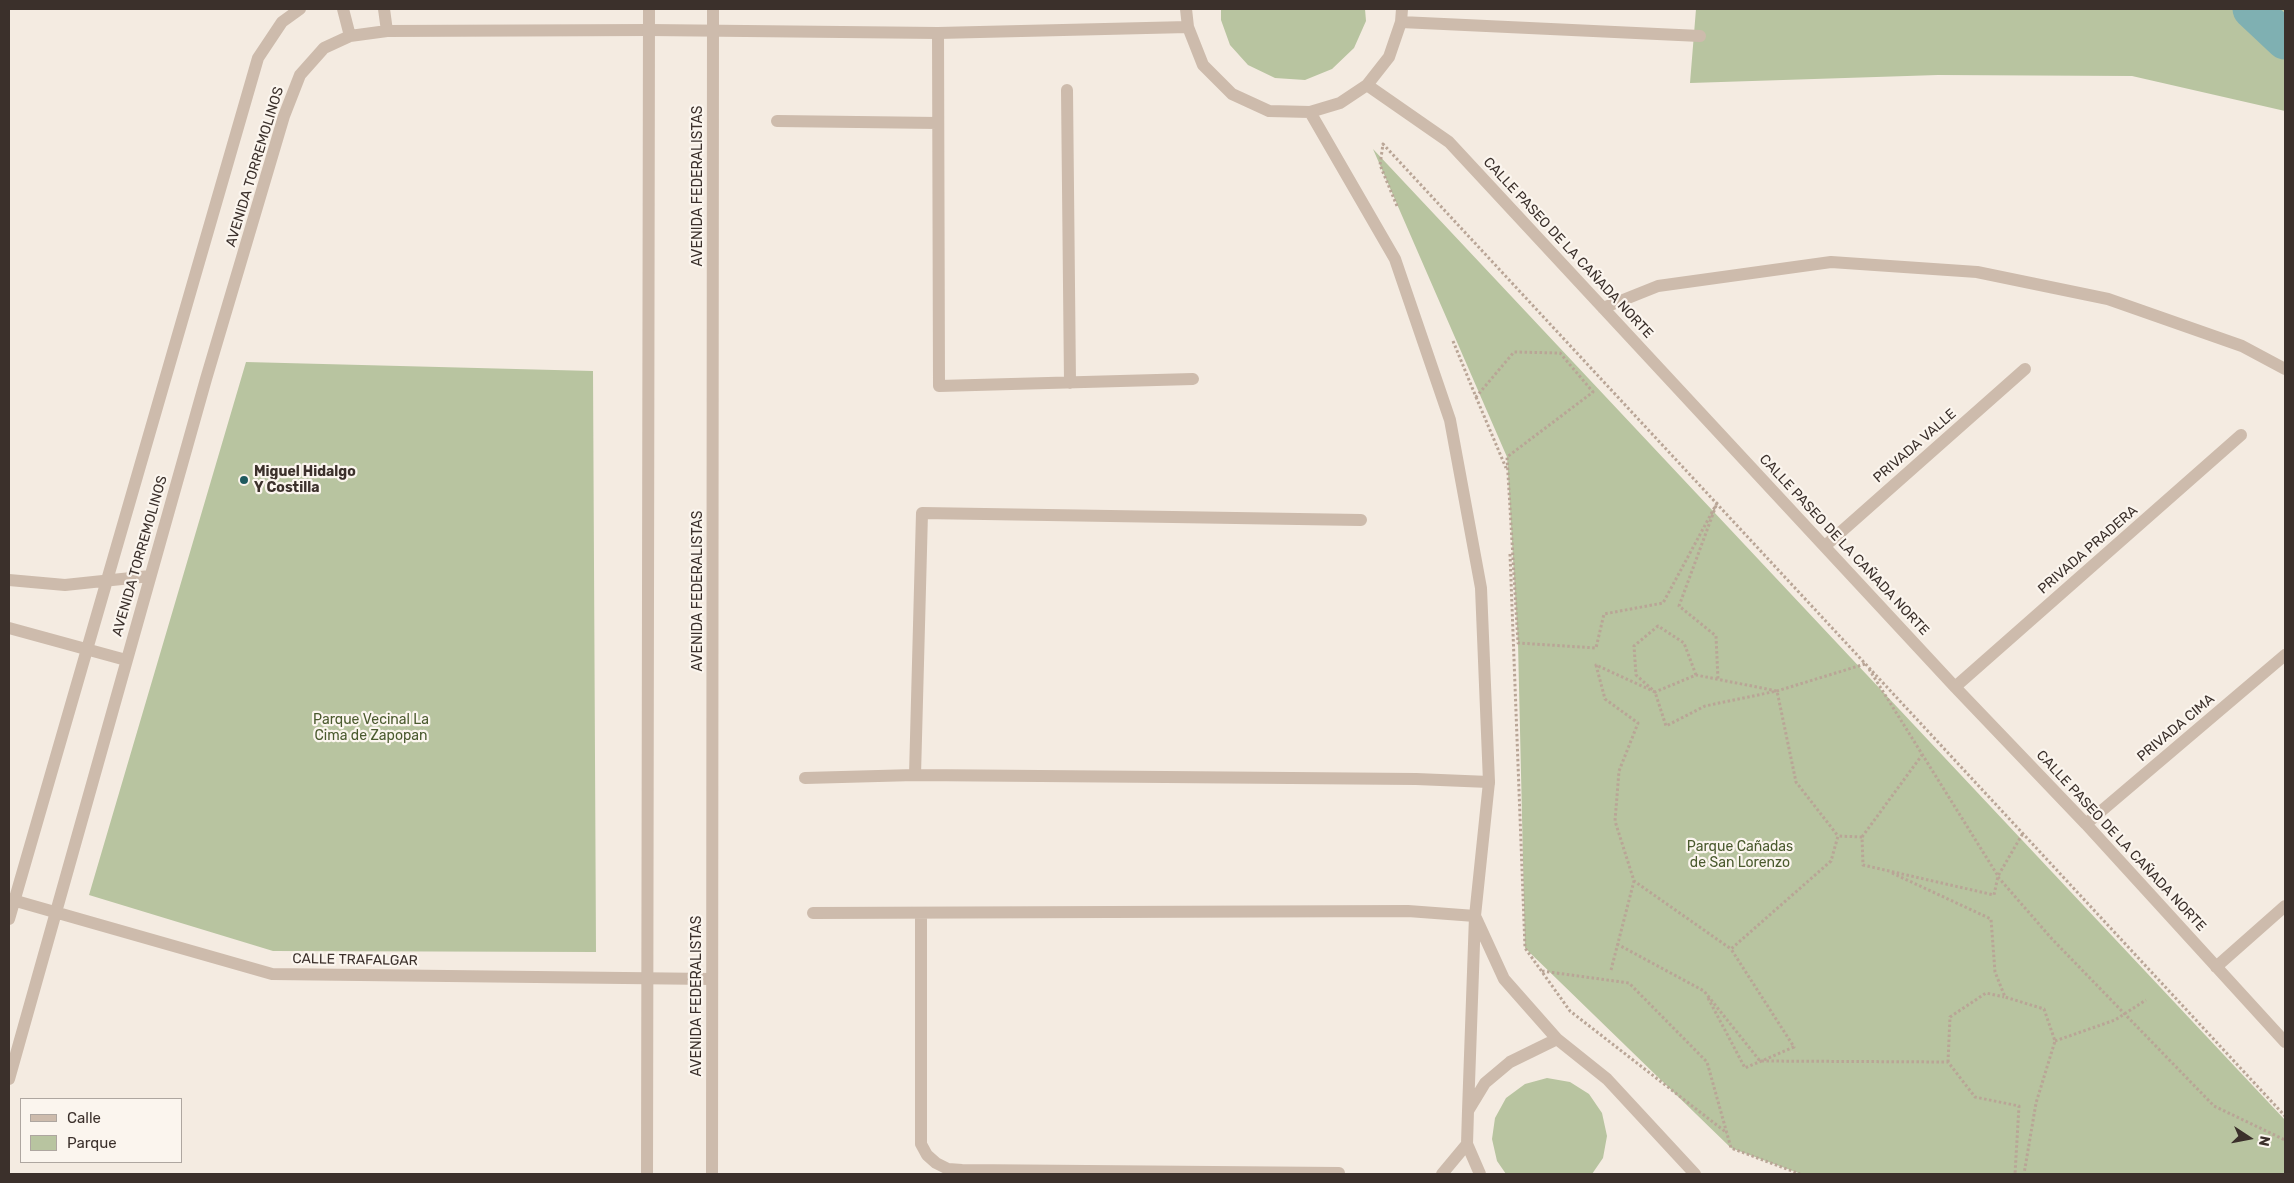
<!DOCTYPE html>
<meta charset="utf-8">
<style>
body{margin:0}
#map{position:relative;width:2294px;height:1183px;overflow:hidden;background:#f4ebe1;font-family:Rubik,sans-serif}
canvas{display:block}
.frame{position:absolute;inset:0;border:10px solid #3b302b;pointer-events:none}
.legend{position:absolute;left:20px;top:1098px;width:162px;height:65px;box-sizing:border-box;background:#fbf5ee;border:1px solid #aea6a0;margin:0;padding:6px 9px;list-style:none;font-size:15px;color:#3b302b}
.legend li{display:flex;align-items:center;gap:10px;height:25px}
.legend b{width:25px;border:1px solid #aea6a0}
.north{position:absolute;left:2224px;top:1113px;width:50px;height:50px;-webkit-text-stroke:4px #fbf5ee;paint-order:stroke;rotate:101deg;font-size:14px;font-weight:700;line-height:20px;text-align:center;color:#3b302b}
.north::after{content:'';display:block;margin:auto;width:18px;height:22px;background:#3b302b;clip-path:polygon(50% 0,100% 100%,50% 72%,0 100%)}
</style>
<div id="map">
<canvas width="2294" height="1183"></canvas>
<div class="frame"></div>
<ul class="legend">
<li><b style="height:6px;background:#cdbbac"></b>Calle</li>
<li><b style="height:14px;background:#b8c4a0"></b>Parque</li>
</ul>
<div class="north">N</div>
</div>
<script>
const ctx = document.querySelector('canvas').getContext('2d');
ctx.lineJoin = 'round';
function fillPath(path, color) { ctx.fillStyle = color; ctx.fill(path, 'evenodd'); }
const poly = rows => new Path2D(rows.map(r => 'M' + r).join(''));
function trace(path, color, width, dash) { ctx.strokeStyle = color; ctx.lineWidth = width; ctx.lineCap = dash ? 'butt' : 'round'; ctx.setLineDash(dash || []); ctx.stroke(path); }
function write(font, color, halo, rows, align = 'center') {
  ctx.font = font + ' Rubik,sans-serif'; ctx.lineWidth = 4.5; ctx.setLineDash([]); ctx.textBaseline = 'middle'; ctx.strokeStyle = halo; ctx.fillStyle = color; for (const [text, x, y, turn = 0] of rows) {
    ctx.save(); ctx.translate(x, y); ctx.rotate((+turn || 0) * Math.PI / 180); ctx.textAlign = isNaN(turn) ? turn : align; if (halo) ctx.strokeText(text, 0, 0); ctx.fillText(text, 0, 0); ctx.restore();
  }
}
fillPath(poly([
 [1221,9,1365,9,1366,21,1354,48,1332,69,1305,80,1275,78,1248,65,1230,45,1221,20],
 [1696,9,2285,9,2285,111,2132,76,1938,75,1690,83],
 [1373,149,2285,1120,2285,1174,1801,1174,1731,1148,1525,948,1518,643,1507,457],
 [246,362,593,371,596,952,273,951,89,895],
 [1547,1078,1570,1082,1589,1094,1602,1113,1607,1136,1603,1158,1592,1174,1506,1174,1497,1161,1492,1139,1495,1118,1506,1098,1525,1084]
]), '#b8c4a0');
trace(poly([
 [2252,9,2285,40]
]), '#7fb0b2', 39);
trace(poly([
 [1397,206,1380,165,1383,144,2285,1116],
 [1453,341,1476,397,1514,352,1560,353,1593,392,1507,457,1518,643,1596,648,1604,614,1663,603,1717,503,1679,606,1716,636,1718,680],
 [1476,397,1506,468],
 [1510,554,1525,948,1570,1011,1727,1133],
 [1865,664,1777,691,1705,706,1666,726,1655,692,1596,665,1605,699,1638,723,1619,771,1615,821,1634,881,1731,949,1831,861,1838,836,1862,837,1863,865,1994,895,1998,876],
 [1869,669,1998,876,2023,833],
 [1696,675,1684,643,1658,626,1634,646,1636,675,1655,692,1696,675,1777,691,1796,782,1838,836],
 [1862,837,1922,755],
 [1892,873,1991,919,1995,972,2005,997,2044,1009,2055,1041,2036,1103,2024,1174],
 [1998,877,2052,939,2214,1106,2285,1140],
 [1617,944,1704,991,1760,1061,1948,1062,1975,1097,2019,1106,2015,1174],
 [1611,970,1634,881],
 [1542,971,1629,983,1707,1062,1731,1148,1800,1174],
 [1708,998,1745,1068,1794,1047,1731,949],
 [2055,1041,2115,1020,2146,1000],
 [1948,1062,1950,1017,1986,993,2004,997]
]), '#b9a596', 3, [2.5, 2.5]);
trace(poly([
 [938,33,939,386,1193,379],
 [1067,90,1070,383],
 [777,121,938,123],
 [915,775,922,513,1361,520],
 [805,778,915,775,1416,779,1489,782],
 [813,913,1408,911,1475,916],
 [921,914,921,1144,927,1155,936,1163,948,1169,962,1170,1339,1173]
]), '#cdbbac', 12);
trace(poly([
 [343,9,350,36],
 [384,9,387,31],
 [1186,9,1188,27,1203,65,1232,94,1269,111,1310,112,1340,103,1367,85,1389,57,1401,22,1402,9],
 [1401,22,1700,36],
 [1367,85,1449,142,1955,687,2086,824,2285,1042],
 [1310,112,1395,259,1450,420,1481,588,1489,782,1475,916,1468,1111],
 [1603,308,1658,286,1831,262,1977,272,2108,299,2242,346,2285,369],
 [1825,546,2025,369],
 [9,580,65,585,150,576],
 [9,628,126,660],
 [1955,687,2241,435],
 [2086,824,2285,655],
 [9,899,272,974,712,979],
 [1476,918,1504,979,1557,1039,1607,1079,1695,1174],
 [9,919,258,58,282,22,300,9],
 [2216,967,2285,906],
 [9,1079,206,379,284,116,300,75,324,48,350,36,387,31,649,30,938,33,1188,27],
 [1442,1174,1467,1144],
 [1480,1174,1467,1144,1468,1111,1485,1083,1510,1062,1557,1039]
]), '#cdbbac', 12);
trace(poly([
 [647,1174,649,9],
 [712,1174,713,9]
]), '#cdbbac', 12);
for (const [x, y, r, color] of [
 [244,480,5,"#1f5a5e"]
]) { const dot = new Path2D(); dot.arc(x, y, r, 0, 2 * Math.PI); ctx.fillStyle = color; ctx.fill(dot); trace(dot, '#fbf5ee', 2); }
write('14px', '#3b302b', '#fbf5ee', [
 ["AVENIDA TORREMOLINOS",255,167,-73],
 ["AVENIDA FEDERALISTAS",698,186,-90],
 ["CALLE PASEO DE LA CAÑADA NORTE",1568,248,47],
 ["PRIVADA VALLE",1915,446,-41],
 ["CALLE PASEO DE LA CAÑADA NORTE",1844,545,47],
 ["PRIVADA PRADERA",2088,550,-41],
 ["AVENIDA TORREMOLINOS",140,556,-74],
 ["AVENIDA FEDERALISTAS",698,591,-90],
 ["PRIVADA CIMA",2176,728,-40],
 ["CALLE PASEO DE LA CAÑADA NORTE",2121,841,47],
 ["CALLE TRAFALGAR",355,960,1],
 ["AVENIDA FEDERALISTAS",697,996,-90]
]);
write('bold 14px', '#3b302b', '#fbf5ee', [
 ["Miguel Hidalgo",254,472],
 ["Y Costilla",254,488]
], 'left');
write('14px', '#4a5a2e', '#fbf5ee', [
 ["Parque Vecinal La",371,720],
 ["Cima de Zapopan",371,736],
 ["Parque Cañadas",1740,847],
 ["de San Lorenzo",1740,863]
]);
</script>
